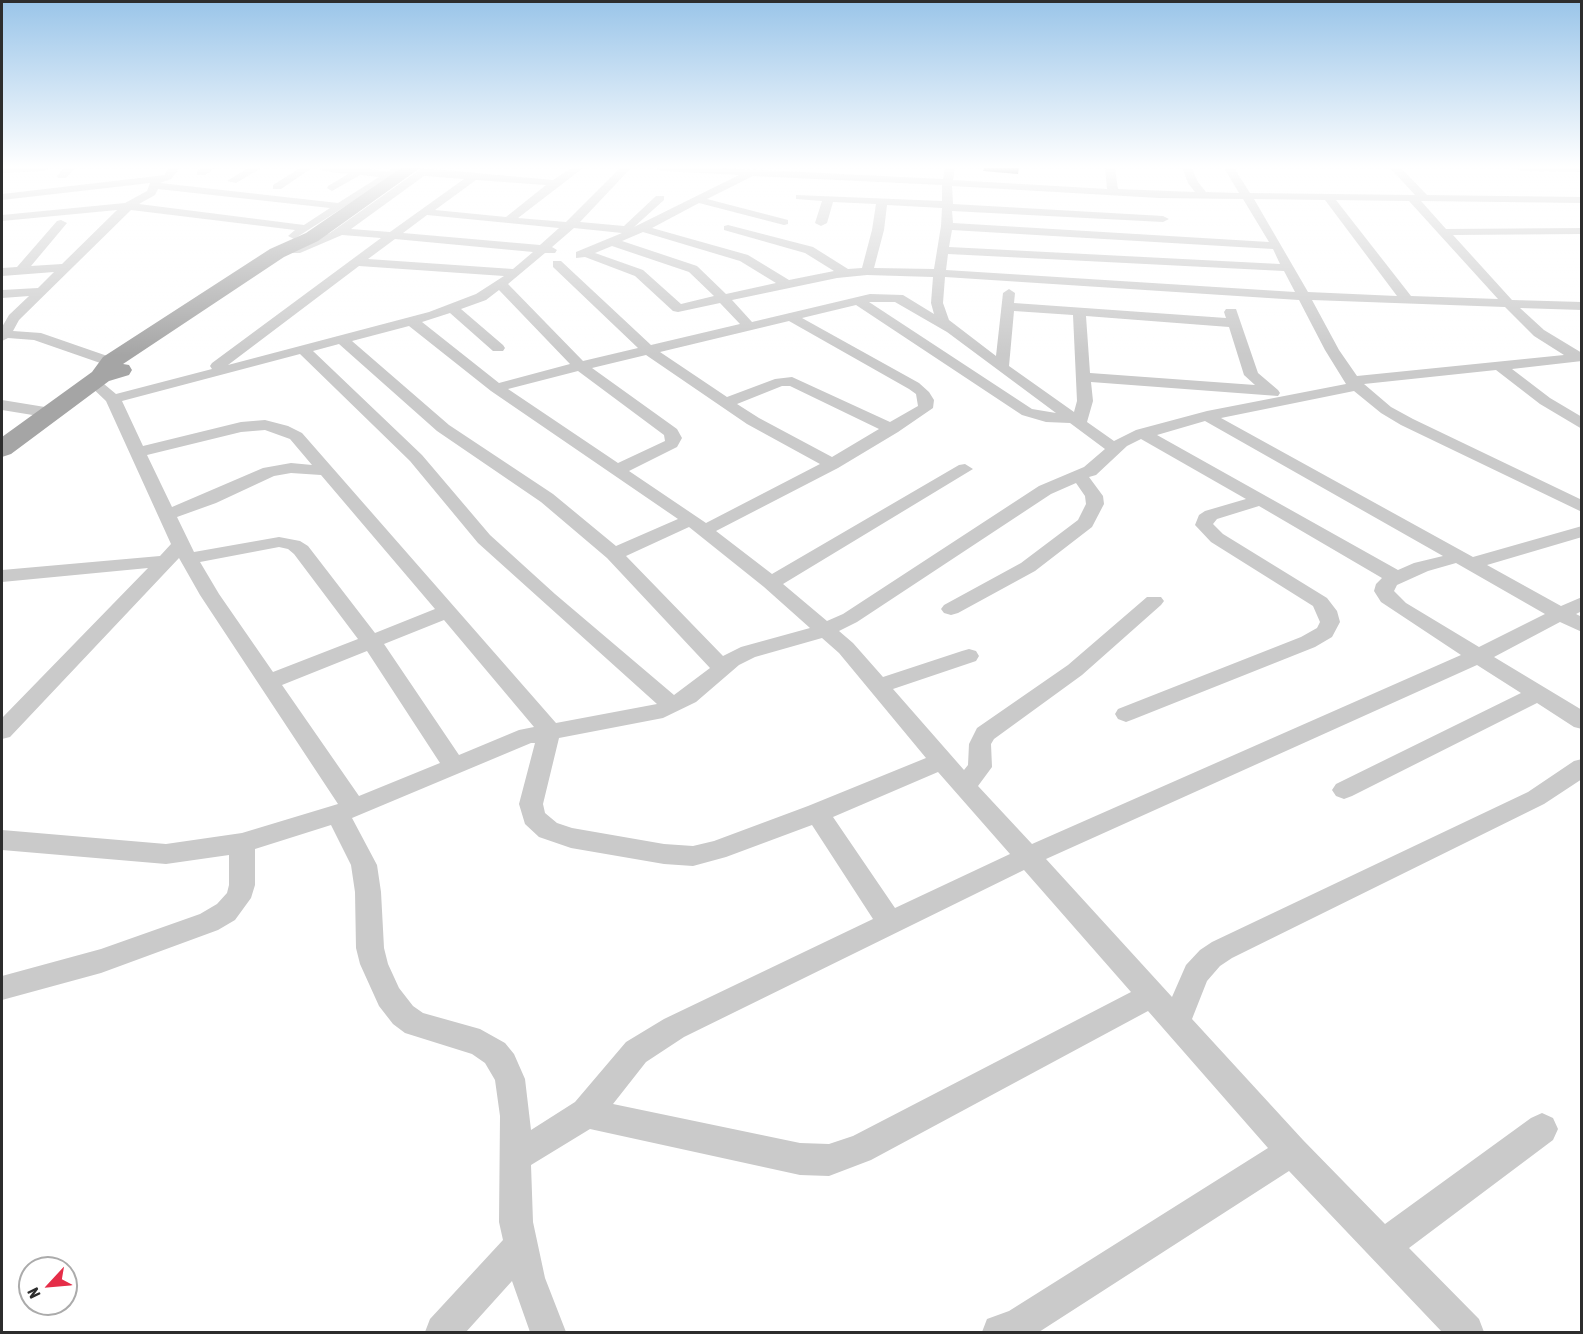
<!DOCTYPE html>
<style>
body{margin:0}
#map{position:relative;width:1583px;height:1334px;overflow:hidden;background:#fff;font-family:"Asap Condensed",sans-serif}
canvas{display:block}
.frame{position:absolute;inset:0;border:3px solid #2d2d2d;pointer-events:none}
.north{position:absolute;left:18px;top:1256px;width:60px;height:60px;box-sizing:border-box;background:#fff;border:2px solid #ababab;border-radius:50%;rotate:244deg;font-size:16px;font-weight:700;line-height:24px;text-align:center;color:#2d2d2d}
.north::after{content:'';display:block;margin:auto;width:21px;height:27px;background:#e52d48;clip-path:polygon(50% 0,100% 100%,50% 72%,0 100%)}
</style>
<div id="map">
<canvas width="1583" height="1334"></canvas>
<div class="frame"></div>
<div class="north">N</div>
</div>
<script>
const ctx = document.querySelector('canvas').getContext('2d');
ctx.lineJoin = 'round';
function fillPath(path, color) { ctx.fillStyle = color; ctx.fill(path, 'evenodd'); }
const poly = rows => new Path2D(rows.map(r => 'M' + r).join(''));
fillPath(poly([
 [984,168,1019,168,1018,174,983,171]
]), '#141414');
fillPath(poly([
 [2,168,49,168,44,171,2,173,2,168],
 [64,168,75,168,66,178,58,178,57,176,64,168],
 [169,168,180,168,171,179,160,183,338,203,379,177,360,175,332,191,327,188,328,186,348,174,324,171,319,168,366,168,387,172,393,168,405,168,294,239,288,236,295,230,131,210,19,320,13,331,41,333,116,359,118,362,116,365,106,365,34,340,8,338,2,341,2,327,9,315,29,296,2,298,2,290,38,288,54,272,2,276,2,268,17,267,57,221,61,220,67,223,31,266,62,264,117,210,2,221,2,215,125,203,147,191,150,183,2,200,2,194,157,176,164,175,169,168],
 [158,189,330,208,304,225,139,204,155,195,158,189],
 [202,168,215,168,205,175,197,175,197,171,202,168],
 [248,168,261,168,236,183,227,181,248,168],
 [300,168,312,168,281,189,273,189,273,185,300,168],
 [422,168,553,180,571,168,583,168,518,218,566,222,620,168,631,168,580,222,624,226,656,196,664,196,664,200,634,227,739,175,661,171,656,168,722,168,943,179,945,168,955,168,953,180,1107,189,1105,168,1115,168,1118,189,1195,192,1188,183,1182,168,1192,168,1198,182,1206,192,1239,193,1224,168,1234,168,1250,193,1415,195,1390,168,1401,168,1427,195,1582,197,1582,203,1421,201,1446,229,1582,228,1582,234,1453,235,1512,300,1582,302,1582,310,1520,308,1544,330,1582,353,1582,361,1512,369,1550,398,1582,417,1582,429,1540,404,1496,370,1364,384,1391,407,1413,419,1582,500,1582,512,1401,425,1381,413,1354,391,1221,418,1473,557,1582,526,1582,537,1487,565,1561,606,1582,597,1582,611,1576,614,1582,617,1582,632,1560,622,1494,657,1582,710,1582,729,1574,727,1537,703,1352,796,1344,799,1336,796,1332,790,1336,784,1521,693,1477,665,1046,859,1172,997,1186,965,1200,950,1212,942,1528,792,1574,761,1582,759,1582,779,1544,804,1232,958,1220,966,1207,981,1192,1019,1303,1140,1385,1224,1531,1118,1542,1113,1553,1118,1558,1129,1553,1140,1409,1248,1479,1319,1484,1332,1442,1332,1289,1171,1039,1332,982,1332,987,1319,1009,1311,1268,1148,1148,1011,871,1160,829,1176,800,1175,590,1129,531,1165,533,1222,545,1278,566,1332,530,1332,512,1281,466,1332,425,1332,430,1319,503,1240,499,1222,500,1116,495,1080,485,1063,472,1054,405,1033,393,1024,379,1006,360,964,356,948,355,892,351,865,331,825,255,849,255,885,251,898,235,920,218,930,101,973,2,1000,2,976,101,949,200,914,217,904,227,893,229,885,229,855,166,864,2,850,2,830,166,844,242,833,338,804,200,595,179,558,10,737,2,739,2,718,148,568,2,582,2,570,160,556,171,544,106,401,86,382,93,378,98,379,116,394,212,369,210,366,212,363,381,238,342,235,300,253,292,253,292,247,330,233,422,168],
 [424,176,464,179,390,232,351,229,424,176],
 [753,176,942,185,942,201,796,195,796,199,822,201,815,223,821,226,827,223,833,202,876,204,872,230,862,268,848,269,813,247,728,225,724,226,724,230,805,253,834,271,789,280,748,255,652,228,699,203,784,225,788,224,788,220,707,199,753,176],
 [476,180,546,185,506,217,435,210,476,180],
 [952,186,1159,198,1243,199,1269,242,953,223,952,211,1163,222,1169,219,1163,216,953,204,952,186],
 [1254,199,1325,200,1397,296,1308,292,1254,199],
 [1336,200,1409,201,1498,299,1411,296,1336,200],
 [887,205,942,208,941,226,934,269,874,268,884,230,887,205],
 [427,215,559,228,540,245,403,233,427,215],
 [574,228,622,233,576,252,576,258,585,257,635,276,673,311,678,312,720,303,740,324,651,345,561,261,553,261,553,267,638,348,583,361,508,284,545,253,555,253,557,250,552,247,574,228],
 [952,230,1273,249,1280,264,949,247,952,230],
 [643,232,740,261,776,283,726,294,697,266,622,241,643,232],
 [395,239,533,252,513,269,368,259,395,239],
 [612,246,689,272,714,296,681,304,643,270,595,253,612,246],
 [948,254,1284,271,1295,292,946,270,948,254],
 [359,266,504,276,476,294,429,312,228,365,359,266],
 [867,275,933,277,931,303,934,314,903,295,870,294,752,322,732,300,837,278,867,275],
 [945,277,1299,300,1325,350,1346,384,1207,411,1136,430,1114,441,1087,422,1093,401,1091,382,1278,396,1280,393,1278,390,1258,373,1236,309,1226,309,1224,312,1226,318,1014,303,1015,293,1009,289,1003,293,996,356,949,320,943,303,945,277],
 [499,290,570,364,499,383,422,322,450,313,493,351,503,351,505,348,503,345,461,309,486,300,499,290],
 [1312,300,1505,307,1534,336,1564,355,1357,376,1339,350,1312,300],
 [869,302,895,302,947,332,1056,413,1032,409,869,302],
 [856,305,1022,415,1046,422,1070,423,1105,449,1084,467,1039,486,843,614,827,621,783,584,973,469,965,464,959,465,772,574,716,531,838,468,898,432,933,408,934,400,929,392,919,383,802,318,856,305],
 [1014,311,1073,315,1077,401,1074,412,1009,366,1014,311],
 [1086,316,1229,327,1244,375,1255,385,1090,373,1086,316],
 [789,321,909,389,916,394,918,406,890,422,792,377,775,379,727,397,660,352,789,321],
 [409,326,491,391,678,519,616,546,553,494,449,425,352,341,409,326],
 [339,344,437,431,541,502,607,558,710,668,674,695,555,594,490,535,422,455,313,351,339,344],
 [300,354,410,461,478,543,657,704,556,723,302,433,288,426,265,420,241,422,143,446,122,401,300,354],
 [646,355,747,424,820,464,706,523,629,471,677,447,682,438,677,429,592,368,646,355],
 [578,371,664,435,665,441,618,463,508,389,578,371],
 [782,386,790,386,879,429,832,457,759,418,737,404,782,386],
 [1205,421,1443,556,1414,563,1398,570,1157,435,1205,421],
 [265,430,290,439,312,465,291,463,263,468,172,507,147,455,241,432,265,430],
 [1141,439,1246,499,1205,511,1199,515,1195,525,1211,542,1313,606,1320,622,1317,628,1301,637,1118,709,1115,714,1118,719,1126,722,1134,719,1315,647,1332,637,1340,622,1337,611,1327,598,1223,534,1213,524,1217,519,1259,506,1382,578,1376,584,1374,591,1381,602,1461,655,1032,844,978,786,992,767,991,744,994,739,1082,675,1161,605,1164,601,1161,597,1147,597,1068,665,977,728,969,744,968,765,964,770,893,689,976,661,979,656,976,651,969,649,962,651,883,677,853,643,839,631,857,622,1051,494,1076,483,1085,496,1086,504,1078,520,1021,563,944,605,941,609,944,613,951,615,958,613,1035,571,1092,527,1104,504,1103,496,1089,477,1096,475,1127,446,1141,439],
 [291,473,321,475,435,609,375,633,308,546,300,541,279,537,194,552,177,517,216,503,274,476,291,473],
 [689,527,764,587,810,628,741,647,723,656,626,556,689,527],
 [279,547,288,549,294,554,358,639,273,672,219,594,200,562,279,547],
 [1456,563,1545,614,1479,647,1406,603,1394,591,1397,585,1428,571,1456,563],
 [444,620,534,727,519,730,459,755,384,644,444,620],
 [822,638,839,653,926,758,808,806,714,841,693,846,664,844,572,828,557,823,545,813,543,804,559,738,663,718,696,702,739,665,755,657,822,638],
 [367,651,440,763,359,796,282,685,367,651],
 [531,743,535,743,519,804,525,824,539,837,571,848,664,864,693,866,726,857,812,825,873,919,664,1019,626,1042,575,1102,531,1130,525,1079,514,1054,505,1043,480,1029,423,1013,413,1006,399,988,388,964,384,948,381,892,377,865,352,818,531,743],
 [938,772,1010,854,895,908,833,817,938,772],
 [1024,870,1131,992,853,1136,829,1144,800,1143,613,1104,646,1062,684,1037,1024,870],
 [1517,168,1582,168,1582,172,1522,171,1517,168],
 [2,400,51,408,59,413,51,418,2,410,2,400]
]), '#cacaca');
fillPath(poly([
 [401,168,420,168,318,241,284,257,123,364,129,365,132,370,129,375,109,381,11,454,2,457,2,437,92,372,103,357,270,249,306,233,401,168]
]), '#a5a5a5');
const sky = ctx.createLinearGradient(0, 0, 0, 355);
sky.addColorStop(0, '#9ac5e9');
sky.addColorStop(0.47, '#fff');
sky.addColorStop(1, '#ffffff00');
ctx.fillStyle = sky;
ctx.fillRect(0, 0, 1583, 355);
</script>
